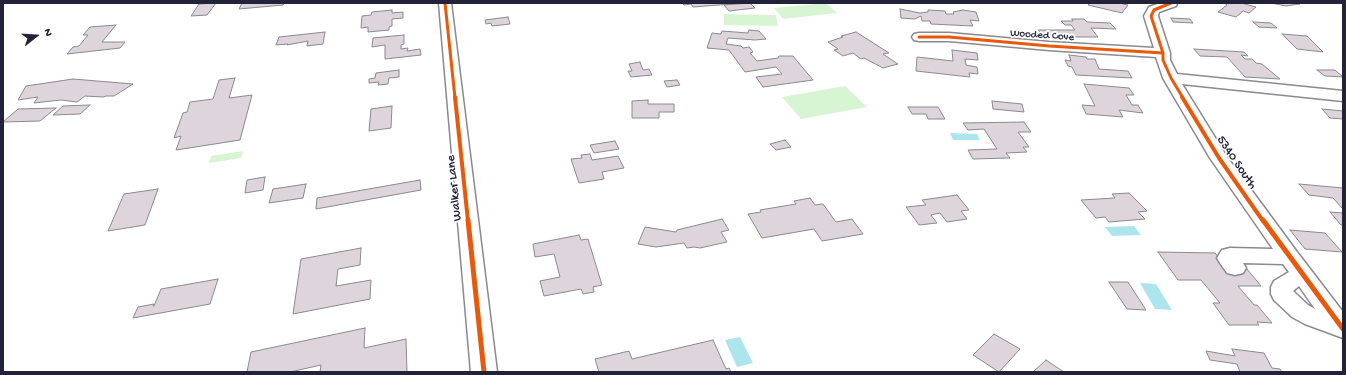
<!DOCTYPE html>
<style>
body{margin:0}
#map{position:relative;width:1346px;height:375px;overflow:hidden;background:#fff;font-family:"Gochi Hand",sans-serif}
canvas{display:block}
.frame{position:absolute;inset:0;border:4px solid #22223b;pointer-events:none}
.north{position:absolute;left:16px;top:16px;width:40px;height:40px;-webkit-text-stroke:3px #fff;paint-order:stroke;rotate:73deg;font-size:11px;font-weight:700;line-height:16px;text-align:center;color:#22223b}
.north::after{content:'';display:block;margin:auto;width:14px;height:18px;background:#22223b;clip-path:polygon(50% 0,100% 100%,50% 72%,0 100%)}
</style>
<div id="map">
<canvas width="1346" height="375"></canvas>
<div class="frame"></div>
<div class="north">N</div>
</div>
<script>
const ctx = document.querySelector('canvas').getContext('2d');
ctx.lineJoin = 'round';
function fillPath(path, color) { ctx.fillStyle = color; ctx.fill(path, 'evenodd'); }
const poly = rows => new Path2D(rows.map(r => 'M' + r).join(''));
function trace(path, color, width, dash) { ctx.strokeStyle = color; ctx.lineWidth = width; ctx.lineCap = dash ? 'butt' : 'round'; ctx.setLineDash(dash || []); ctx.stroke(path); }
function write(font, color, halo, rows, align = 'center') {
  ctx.font = font + ' "Gochi Hand",sans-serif'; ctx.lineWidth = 3.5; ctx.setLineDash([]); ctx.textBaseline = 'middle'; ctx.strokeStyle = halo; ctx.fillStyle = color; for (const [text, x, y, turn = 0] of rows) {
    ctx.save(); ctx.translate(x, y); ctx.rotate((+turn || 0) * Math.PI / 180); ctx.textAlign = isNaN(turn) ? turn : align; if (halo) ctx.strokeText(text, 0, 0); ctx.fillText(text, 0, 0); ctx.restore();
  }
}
fillPath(poly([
 [826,3,837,13,783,19,774,8],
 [724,14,776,15,778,26,724,25],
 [845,86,867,107,801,119,782,97],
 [243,151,241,158,209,163,211,156]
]), '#d7f5d3');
fillPath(poly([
 [950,133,977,134,980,140,953,140],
 [1134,226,1141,235,1112,236,1105,227],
 [1140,283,1156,284,1172,310,1155,309],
 [740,337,753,363,737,367,725,340]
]), '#ade5ec');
const building = poly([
 [216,3,207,15,191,16,199,4,216,3],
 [242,3,284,3,283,5,239,9,242,3],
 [682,3,731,3,732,4,693,7,691,4,684,5,682,3],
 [750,3,755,8,729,11,724,5,750,3],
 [1090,3,1119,3,1128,5,1122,13,1088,5,1090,3],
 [1241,3,1256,7,1249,13,1243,11,1236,17,1218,12,1227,5,1224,3,1241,3],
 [1271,3,1297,3,1300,4,1286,6,1271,3],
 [900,9,920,13,928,12,928,10,945,11,946,14,954,14,953,12,963,10,976,12,979,21,970,20,973,26,931,24,930,21,922,21,921,16,915,19,901,18,900,9],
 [392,10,392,13,403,12,403,18,392,19,392,26,389,27,389,30,368,32,368,27,361,28,362,16,371,15,372,12,392,10],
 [508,17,510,24,492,26,491,23,486,24,485,20,508,17],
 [1171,18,1190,19,1193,23,1173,22,1171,18],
 [1072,19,1084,19,1087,22,1110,23,1116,29,1091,28,1098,37,1049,37,1047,34,1042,34,1038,30,1075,30,1071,25,1065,25,1061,21,1073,21,1072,19],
 [1253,22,1271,23,1277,28,1259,27,1253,22],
 [116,25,102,42,125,42,120,48,67,54,73,47,79,46,88,35,83,35,90,27,116,25],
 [749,30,759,31,766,39,755,40,728,38,726,44,741,46,743,48,749,47,753,52,750,53,757,61,778,58,779,56,793,56,813,80,763,87,756,77,782,74,776,67,745,72,729,50,707,48,712,33,721,34,722,31,748,33,749,30],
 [325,32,323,44,307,46,308,41,287,45,288,44,276,45,279,37,325,32],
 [856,32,889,53,883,54,898,64,883,68,864,58,861,59,853,53,843,56,834,50,838,49,828,42,843,37,841,36,856,32],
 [1282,34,1307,36,1323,52,1297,49,1282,34],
 [404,35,404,44,401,45,401,49,408,48,407,51,420,49,421,55,385,59,385,45,372,47,373,38,404,35],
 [1194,49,1244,52,1248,56,1241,55,1245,59,1252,59,1256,63,1262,64,1280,79,1245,77,1227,57,1200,56,1194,49],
 [952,50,977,53,978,60,965,59,966,65,977,67,978,74,969,73,970,77,916,71,917,57,953,61,952,50],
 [1069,55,1086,57,1087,59,1095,59,1099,69,1128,71,1132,78,1076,75,1072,67,1068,66,1065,60,1071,61,1069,55],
 [640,62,643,70,649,69,652,75,631,77,628,71,632,71,629,64,640,62],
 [399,70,399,77,389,78,388,84,378,85,379,82,369,83,369,79,375,78,376,73,399,70],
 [1317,70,1335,70,1343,77,1325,76,1317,70],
 [235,78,229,98,252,95,240,140,176,150,181,136,174,138,183,113,187,112,190,102,213,99,219,80,235,78],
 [73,79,133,84,114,96,106,96,103,97,85,96,77,102,61,100,34,103,38,97,18,100,26,86,73,79],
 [677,80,680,85,667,87,664,81,677,80],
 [1084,84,1129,88,1134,95,1126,95,1132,105,1138,105,1143,113,1119,110,1123,117,1086,114,1082,105,1095,106,1084,84],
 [648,100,648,104,674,104,674,112,659,112,659,118,632,118,632,101,648,100],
 [992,101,1022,104,1024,112,993,109,992,101],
 [90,105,80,114,53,115,63,106,90,105],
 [392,106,391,128,369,131,371,109,392,106],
 [908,107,938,107,945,119,928,119,926,114,912,114,908,107],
 [56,108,40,121,3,122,18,109,56,108],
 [1322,109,1343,111,1343,119,1330,118,1322,109],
 [1024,122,1031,132,1018,132,1029,147,1023,147,1027,152,1006,153,1010,158,973,159,968,150,997,149,984,129,968,130,963,123,1024,122],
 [785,140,791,147,776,150,770,144,785,140],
 [615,141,619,149,594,153,590,145,615,141],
 [590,154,592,160,618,156,624,168,602,172,604,179,579,183,571,159,582,158,581,155,590,154],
 [265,177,263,190,245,193,247,180,265,177],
 [420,180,421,190,316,209,317,198,420,180],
 [306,184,303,198,269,203,273,189,306,184],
 [1299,184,1343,188,1343,209,1333,198,1309,195,1299,184],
 [158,189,145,225,108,231,124,194,158,189],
 [1129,193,1147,211,1138,212,1145,219,1109,222,1105,217,1096,218,1081,200,1115,198,1112,194,1129,193],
 [957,195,969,210,961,211,967,219,947,222,940,213,931,215,937,223,919,225,906,207,926,205,922,200,957,195],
 [810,198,815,205,823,204,836,222,852,219,863,234,822,241,814,229,762,238,748,214,761,212,760,210,796,204,794,201,810,198],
 [1330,212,1343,213,1343,225,1341,225,1330,212],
 [722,219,729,230,721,232,727,242,700,248,694,247,687,248,684,243,656,247,638,244,645,227,676,232,677,230,722,219],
 [1290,230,1325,233,1342,252,1305,249,1290,230],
 [579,235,581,240,588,239,602,285,593,287,594,292,583,294,581,289,544,296,540,281,560,277,554,254,535,257,533,244,579,235],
 [361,248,360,265,338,269,336,286,371,280,370,299,293,314,301,259,361,248],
 [1158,252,1215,253,1229,269,1247,269,1261,286,1238,286,1254,305,1257,305,1272,323,1257,322,1259,325,1229,325,1213,303,1220,303,1201,280,1178,280,1158,252],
 [218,279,210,304,133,318,138,307,154,304,153,306,154,306,161,289,218,279],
 [1109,282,1128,282,1146,310,1127,309,1109,282],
 [365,328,364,348,406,339,407,372,320,372,321,365,290,372,247,372,251,352,365,328],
 [994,334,1020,349,999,372,973,355,994,334],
 [713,340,726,369,729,368,731,372,599,372,595,359,629,351,632,359,713,340],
 [1232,349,1264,353,1272,368,1280,369,1282,372,1240,372,1237,364,1210,360,1206,351,1235,356,1232,349],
 [1046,360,1064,372,1033,372,1046,360]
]);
fillPath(building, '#ddd5db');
trace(building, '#8a8a8f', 1);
const minor = poly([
 [439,3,451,3,497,372,471,372,439,3],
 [1160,3,1177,3,1176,6,1159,12,1158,16,1170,53,1170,60,1177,74,1343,91,1343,101,1182,84,1227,157,1297,252,1343,312,1343,338,1305,324,1292,317,1274,300,1271,294,1271,287,1274,281,1289,272,1283,264,1243,263,1246,268,1243,273,1235,275,1227,273,1220,263,1217,258,1220,253,1222,250,1230,248,1273,249,1210,158,1163,78,1156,57,1049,50,949,41,919,41,914,40,912,37,914,34,919,33,949,33,1049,42,1154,48,1144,16,1149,7,1160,3],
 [1299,286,1315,309,1308,305,1293,291,1299,286]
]);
trace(minor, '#8a8a8f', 3);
fillPath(minor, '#fff');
trace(poly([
 [445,3,455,98],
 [1171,3,1154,10,1151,16,1163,53,1163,60,1171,78,1183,98],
 [919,37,949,37,1049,46,1163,53]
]), '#e8590c', 3);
trace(poly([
 [455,97,468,221],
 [1182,97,1219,158,1263,221]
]), '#e8590c', 4);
trace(poly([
 [468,220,484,372],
 [1263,220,1343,329]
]), '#e8590c', 5);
write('11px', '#22223b', '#fff', [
 ["Wooded Cove",1042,36,4]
]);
write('13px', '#22223b', '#fff', [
 ["5340 South",1236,163,56],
 ["Walker Lane",455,188,-96]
]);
</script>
